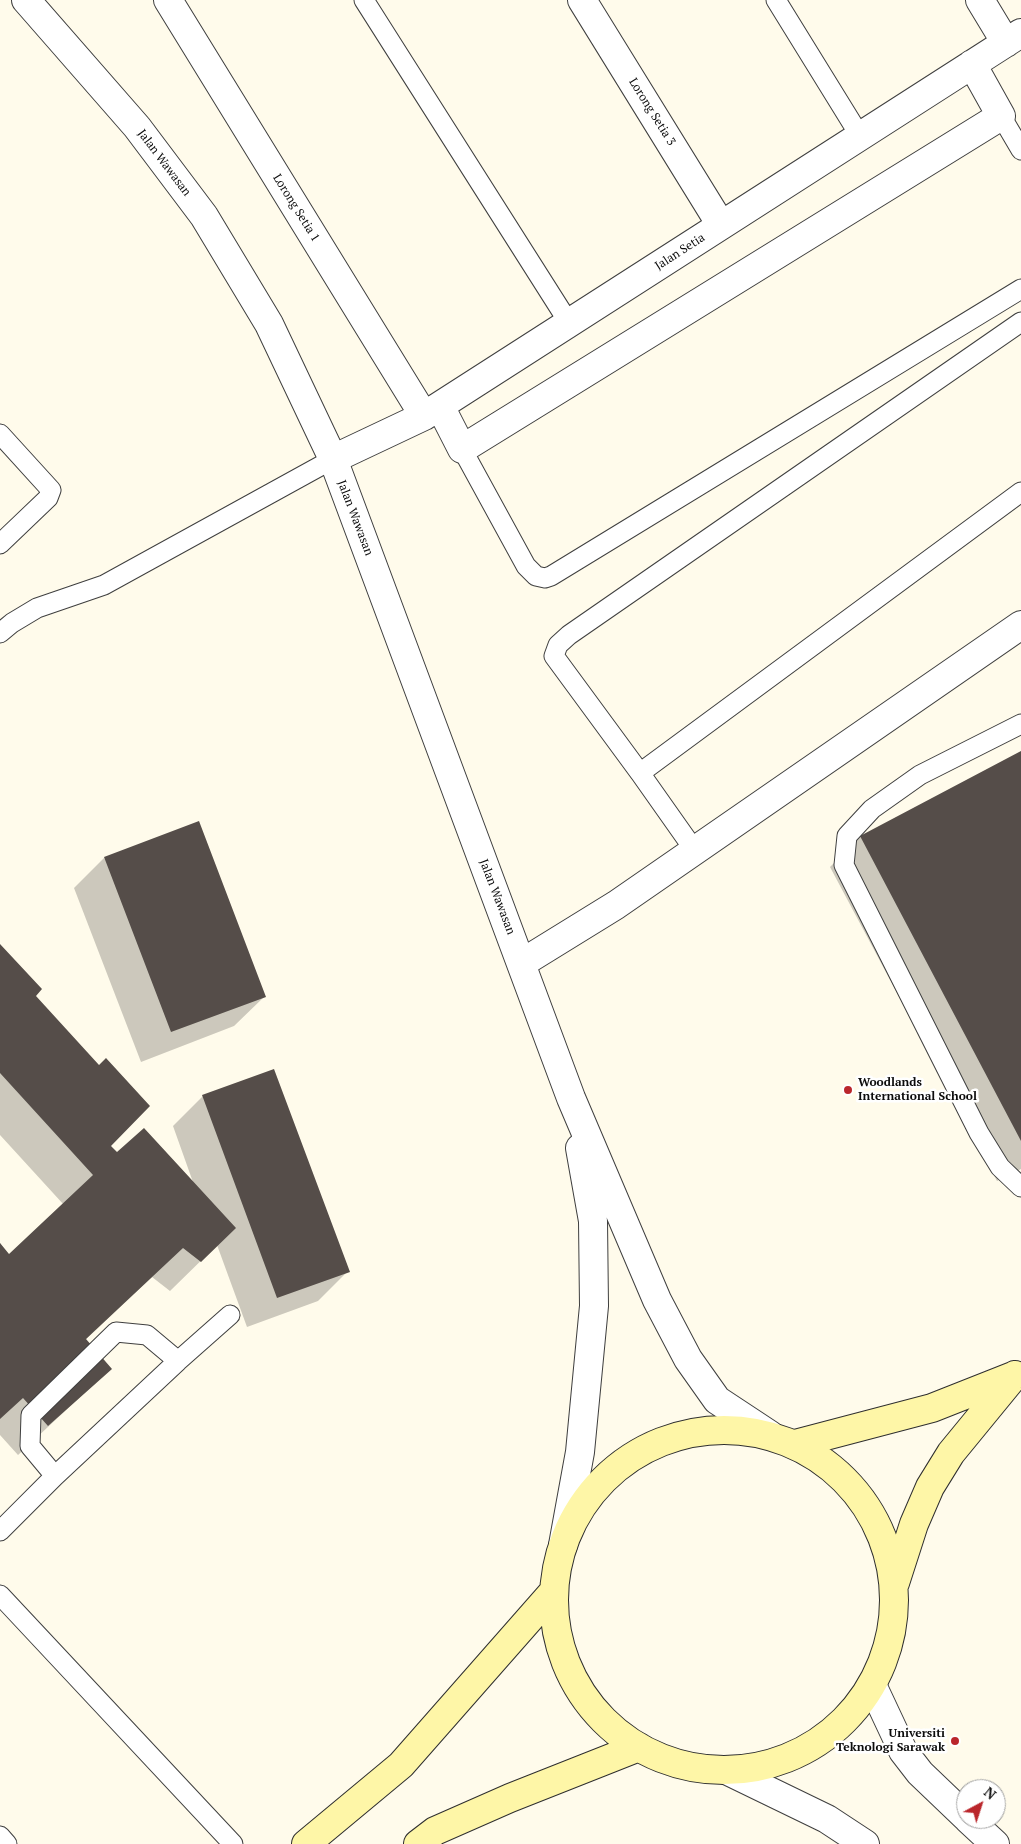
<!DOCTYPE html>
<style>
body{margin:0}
#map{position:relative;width:1021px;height:1844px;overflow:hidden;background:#fffbeb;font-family:"PT Serif",serif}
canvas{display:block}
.north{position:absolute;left:956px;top:1779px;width:50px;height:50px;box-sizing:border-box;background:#fff;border:1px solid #9e9e9e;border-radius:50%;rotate:40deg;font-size:14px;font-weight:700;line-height:20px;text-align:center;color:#0c0c0c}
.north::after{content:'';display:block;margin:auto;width:18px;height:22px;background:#ba262b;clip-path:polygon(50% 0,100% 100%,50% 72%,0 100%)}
</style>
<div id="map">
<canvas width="1021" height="1844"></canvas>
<div class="north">N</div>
</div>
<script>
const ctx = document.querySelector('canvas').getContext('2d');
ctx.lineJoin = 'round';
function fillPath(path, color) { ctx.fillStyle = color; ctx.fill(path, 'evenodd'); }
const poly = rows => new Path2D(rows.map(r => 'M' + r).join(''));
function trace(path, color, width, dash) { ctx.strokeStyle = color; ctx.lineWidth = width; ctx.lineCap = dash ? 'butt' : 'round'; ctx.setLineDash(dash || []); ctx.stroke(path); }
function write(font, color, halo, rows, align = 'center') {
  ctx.font = font + ' "PT Serif",serif'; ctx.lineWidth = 5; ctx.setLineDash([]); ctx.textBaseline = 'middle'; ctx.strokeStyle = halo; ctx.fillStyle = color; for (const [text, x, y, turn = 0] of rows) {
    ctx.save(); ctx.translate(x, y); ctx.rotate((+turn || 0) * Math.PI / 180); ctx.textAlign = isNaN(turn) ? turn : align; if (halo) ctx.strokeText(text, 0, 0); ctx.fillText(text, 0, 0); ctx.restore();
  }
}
fillPath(poly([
 [1021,753,1021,1169,997,1181,830,867,860,837],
 [104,858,264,997,234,1026,141,1062,74,888],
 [0,946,34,996,109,1146,117,1154,194,1185,173,1126,203,1096,348,1271,318,1301,247,1327,217,1245,170,1291,152,1277,85,1340,110,1369,18,1455,0,1435,0,1243,9,1256,64,1205,0,1135]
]), '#0003');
fillPath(poly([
 [1021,751,1021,1141,860,836],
 [199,821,266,997,171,1032,104,857],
 [0,944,42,989,36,996,99,1065,106,1058,150,1106,111,1146,117,1152,144,1128,236,1228,201,1262,183,1248,86,1339,112,1369,48,1426,23,1398,0,1419,0,1243,9,1254,93,1175,0,1073],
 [274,1069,350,1272,277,1298,202,1095]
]), '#554d49');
const service = poly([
 [364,0,569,323],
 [776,0,860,136],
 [1001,116,1021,150],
 [1021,322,569,635,558,645,554,656,640,773,1021,492],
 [0,434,51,490,48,498,0,544],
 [462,449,526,566,536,576,545,578,551,576,1021,289],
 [0,633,12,623,37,608,104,585,333,459],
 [1021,724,920,775,872,809,847,836,844,865,979,1133,1000,1167,1021,1187],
 [640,773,695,851],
 [55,1476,30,1446,31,1415,116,1332,147,1335,178,1361],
 [0,1531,55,1476,178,1361,230,1315],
 [0,1595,233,1844],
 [0,1836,7,1844]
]);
const minor = poly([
 [168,0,424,416],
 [582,0,721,225],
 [980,0,1006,43],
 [440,406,462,449,1001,116,972,64],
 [333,459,424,416,1021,33],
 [522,963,616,905,1021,625],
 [873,1687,903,1751,920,1773,966,1817],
 [728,1771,827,1819,865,1844],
 [968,1819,995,1844]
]);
const tertiary = poly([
 [26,0,137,127,204,216,269,324,333,459,571,1098,657,1300,688,1359,717,1400,770,1435],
 [563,1545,580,1452,594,1306,593,1221,580,1148]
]);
const secondary = poly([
 '554 1600a170 170 0 1 1 340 0a170 170 0 1 1-340 0Z',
 [795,1444,932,1408,1013,1376],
 [895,1583,914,1524,930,1487,951,1453,1015,1375],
 [306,1844,401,1765,554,1591],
 [418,1844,435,1831,510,1798,639,1747]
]);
trace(service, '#3f3f3f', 21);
trace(minor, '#3f3f3f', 30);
trace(tertiary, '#3f3f3f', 30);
trace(secondary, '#2e2e2e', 30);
trace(service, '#fff', 19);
trace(minor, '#fff', 28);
trace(tertiary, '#fff', 28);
trace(secondary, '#fef6a7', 28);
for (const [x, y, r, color] of [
 [848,1090,5,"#ba262b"],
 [955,1741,5,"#ba262b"]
]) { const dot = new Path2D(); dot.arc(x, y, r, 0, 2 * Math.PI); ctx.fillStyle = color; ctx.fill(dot); trace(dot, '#fff', 2); }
write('12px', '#0c0c0c', '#fff', [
 ["Lorong Setia 3",652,112,58],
 ["Jalan Wawasan",164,163,53],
 ["Lorong Setia 1",296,208,58],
 ["Jalan Setia",680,252,-33],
 ["Jalan Wawasan",355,518,69],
 ["Jalan Wawasan",497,897,69]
]);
write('bold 12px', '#0c0c0c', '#fff', [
 ["Woodlands",858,1083],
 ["International School",858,1097],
 ["Universiti",945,1734,"right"],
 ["Teknologi Sarawak",945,1748,"right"]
], 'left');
</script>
